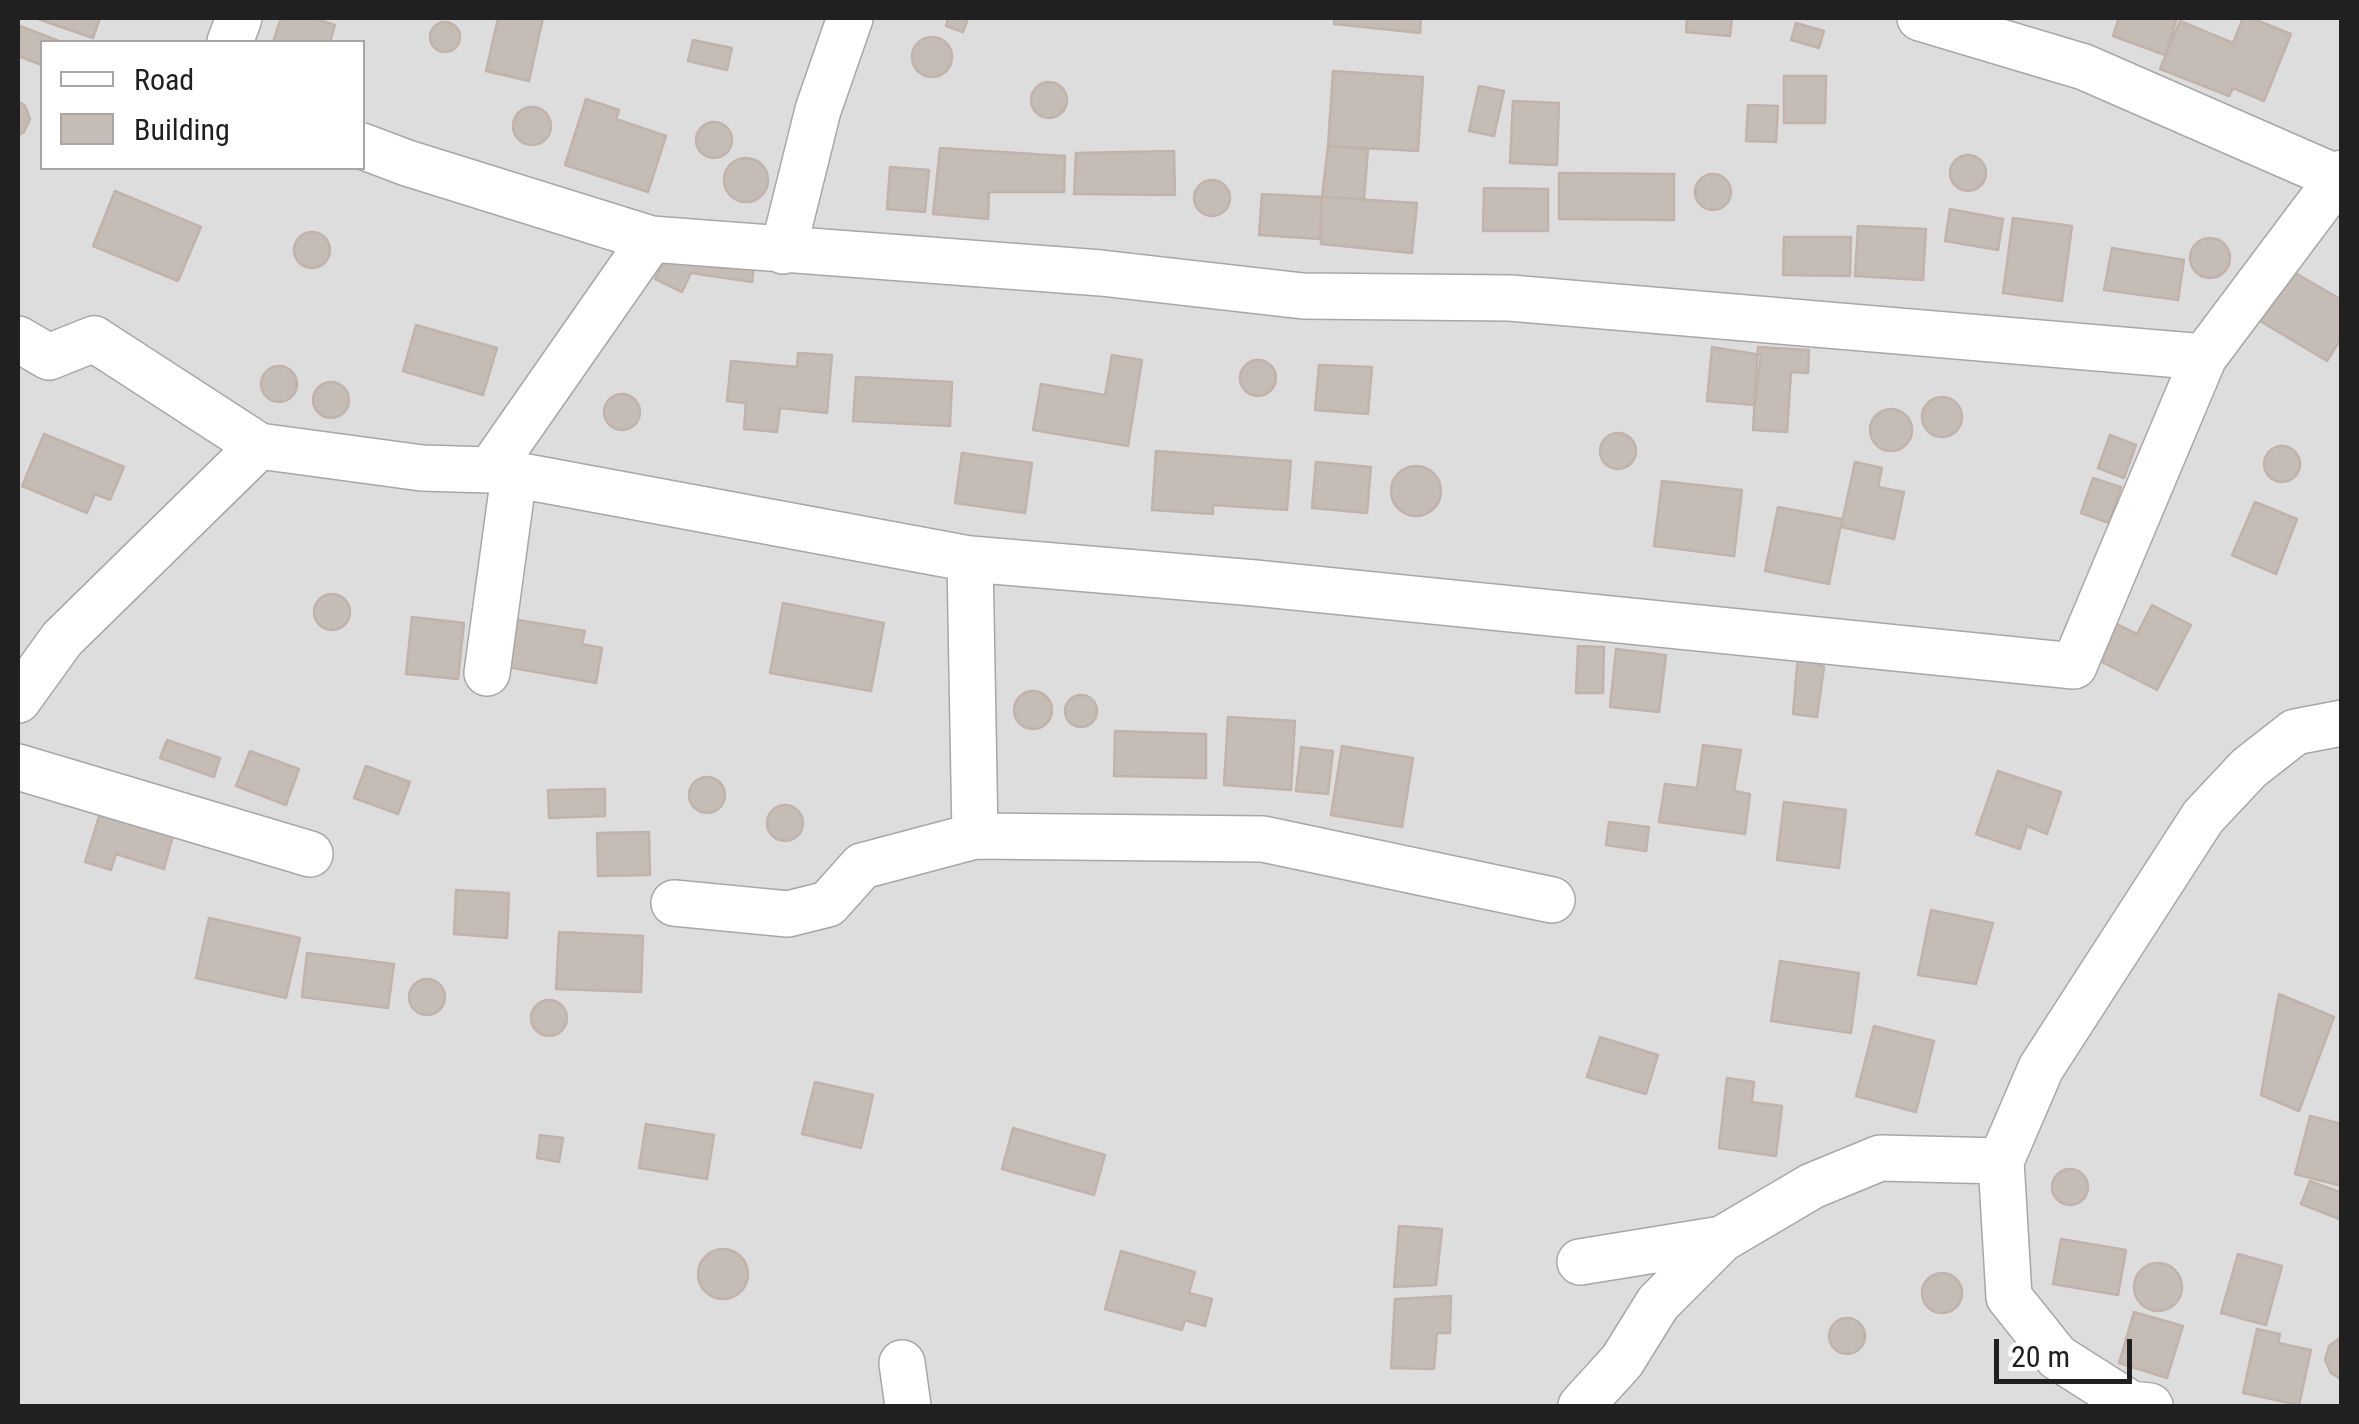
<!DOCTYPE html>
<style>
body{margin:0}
#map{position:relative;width:2359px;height:1424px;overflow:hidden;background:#f1ede7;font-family:"Roboto Condensed",sans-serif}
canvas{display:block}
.frame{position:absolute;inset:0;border:20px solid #202020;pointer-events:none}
.legend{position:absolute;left:40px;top:40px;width:325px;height:130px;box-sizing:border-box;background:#fff;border:2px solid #a6a6a6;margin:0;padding:12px 18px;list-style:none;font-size:30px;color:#202020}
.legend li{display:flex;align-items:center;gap:20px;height:50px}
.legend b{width:50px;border:2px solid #a6a6a6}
.scale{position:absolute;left:1994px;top:1339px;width:138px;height:45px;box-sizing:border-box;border:5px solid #202020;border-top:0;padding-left:12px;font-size:30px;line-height:35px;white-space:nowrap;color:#202020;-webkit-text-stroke:8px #fff;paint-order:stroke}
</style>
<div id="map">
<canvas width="2359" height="1424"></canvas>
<div class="frame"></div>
<ul class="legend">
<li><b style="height:12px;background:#fff"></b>Road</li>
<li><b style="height:28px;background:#c5bcb6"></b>Building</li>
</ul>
<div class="scale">20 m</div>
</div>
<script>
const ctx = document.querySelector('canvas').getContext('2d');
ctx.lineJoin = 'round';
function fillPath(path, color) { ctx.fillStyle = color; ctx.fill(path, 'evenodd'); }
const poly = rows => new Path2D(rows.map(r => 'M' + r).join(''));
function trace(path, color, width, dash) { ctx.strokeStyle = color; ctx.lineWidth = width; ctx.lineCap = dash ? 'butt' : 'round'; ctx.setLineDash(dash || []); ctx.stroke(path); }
fillPath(poly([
 [18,18,2341,18,2341,1406,18,1406],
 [42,42,362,42,362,168,42,168]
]), '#dedddd');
const building = poly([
 [35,18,100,18,93,38,35,18],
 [281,18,312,18,335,25,330,42,273,42,281,18],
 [498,18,543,18,529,81,486,71,498,18],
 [948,18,968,18,963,32,946,26,948,18],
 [1334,18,1421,18,1420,33,1334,24,1334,18],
 [1687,18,1732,18,1730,36,1686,32,1687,18],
 [2119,18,2177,18,2165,55,2113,36,2119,18],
 [2243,18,2251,18,2291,34,2264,101,2233,88,2229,96,2160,69,2180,21,2233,43,2243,18],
 '430 37a15 15 0 1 1 30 0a15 15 0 1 1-30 0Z',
 [1796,23,1824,31,1819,48,1791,40,1796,23],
 [20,26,59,41,42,42,42,65,18,56,20,26],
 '912 57a20 20 0 1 1 40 0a20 20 0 1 1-40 0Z',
 [693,40,732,48,727,70,688,61,693,40],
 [1333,71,1423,77,1418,151,1328,146,1333,71],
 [1784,76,1826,76,1825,123,1784,123,1784,76],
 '1031 100a18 18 0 1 1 36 0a18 18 0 1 1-36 0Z',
 [1479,86,1504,91,1494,136,1469,131,1479,86],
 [586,99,619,110,616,119,666,136,648,192,565,165,586,99],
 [18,101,25,106,30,119,24,132,18,136,18,101],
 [1513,101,1559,103,1557,165,1510,163,1513,101],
 [1748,105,1778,106,1776,142,1746,141,1748,105],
 '513 126a19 19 0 1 1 38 0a19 19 0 1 1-38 0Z',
 '696 140a18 18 0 1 1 36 0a18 18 0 1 1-36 0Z',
 [1328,146,1368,149,1364,199,1322,197,1328,146],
 [940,148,1065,156,1064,192,989,192,988,219,933,214,940,148],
 [1174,151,1175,195,1074,194,1076,153,1174,151],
 '1950 173a18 18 0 1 1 36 0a18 18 0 1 1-36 0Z',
 '724 180a22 22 0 1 1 44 0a22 22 0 1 1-44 0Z',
 [890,167,929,170,925,212,887,209,890,167],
 [1559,173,1674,174,1674,220,1559,219,1559,173],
 '1695 192a18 18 0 1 1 36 0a18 18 0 1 1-36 0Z',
 '1194 198a18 18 0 1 1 36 0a18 18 0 1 1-36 0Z',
 [1484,188,1548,189,1548,231,1483,231,1484,188],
 [115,191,201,227,178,281,93,246,115,191],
 [1262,194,1322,197,1320,239,1259,235,1262,194],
 [1322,197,1417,203,1412,253,1321,244,1322,197],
 [1950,209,2003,219,1998,250,1945,241,1950,209],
 [2013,218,2072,226,2062,301,2003,293,2013,218],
 [1858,226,1926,229,1923,280,1855,276,1858,226],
 '294 250a18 18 0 1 1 36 0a18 18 0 1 1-36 0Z',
 [1784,237,1851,237,1850,276,1783,275,1784,237],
 '2190 258a20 20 0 1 1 40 0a20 20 0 1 1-40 0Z',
 [670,246,755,259,752,282,691,273,682,292,655,279,670,246],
 [2112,248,2184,260,2178,300,2104,290,2112,248],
 [2290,270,2342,300,2342,337,2327,361,2260,321,2290,270],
 [416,325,497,348,483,395,403,371,416,325],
 [1712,347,1761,355,1755,405,1707,401,1712,347],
 [1758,347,1809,350,1808,373,1791,372,1787,432,1753,430,1758,347],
 [798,353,832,355,827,413,780,408,777,432,744,429,746,403,727,401,731,361,797,367,798,353],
 [1112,355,1142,360,1128,446,1033,430,1041,384,1105,395,1112,355],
 '1240 378a18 18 0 1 1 36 0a18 18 0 1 1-36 0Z',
 [1319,365,1372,367,1368,414,1315,410,1319,365],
 '261 384a18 18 0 1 1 36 0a18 18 0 1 1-36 0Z',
 [856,377,952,382,950,426,853,421,856,377],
 '313 400a18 18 0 1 1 36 0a18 18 0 1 1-36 0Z',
 '604 412a18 18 0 1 1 36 0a18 18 0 1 1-36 0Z',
 '1922 417a20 20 0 1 1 40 0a20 20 0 1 1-40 0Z',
 '1870 430a21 21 0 1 1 42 0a21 21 0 1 1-42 0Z',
 '1600 451a18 18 0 1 1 36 0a18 18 0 1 1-36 0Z',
 [44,434,124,467,110,500,95,494,87,513,22,486,44,434],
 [2110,435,2136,445,2124,478,2098,468,2110,435],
 '2264 464a18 18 0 1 1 36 0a18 18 0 1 1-36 0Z',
 [1156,451,1291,461,1287,510,1213,505,1213,514,1152,510,1156,451],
 [962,453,1032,463,1025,513,955,503,962,453],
 [1316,462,1371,467,1367,513,1312,508,1316,462],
 [1855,462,1882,468,1878,487,1904,492,1894,539,1841,527,1855,462],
 '1391 491a25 25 0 1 1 50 0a25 25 0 1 1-50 0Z',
 [2093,478,2121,487,2109,523,2081,513,2093,478],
 [1662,481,1742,490,1734,556,1654,546,1662,481],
 [2255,502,2297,519,2276,574,2232,555,2255,502],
 [1778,507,1842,519,1829,584,1765,571,1778,507],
 '314 612a18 18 0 1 1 36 0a18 18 0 1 1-36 0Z',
 [783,603,884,623,871,691,770,673,783,603],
 [2152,605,2191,625,2157,690,2096,659,2114,623,2137,634,2152,605],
 [412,617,464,623,458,679,406,674,412,617],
 [506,618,585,631,582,644,602,648,596,683,497,665,506,618],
 [1578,646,1604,647,1603,693,1576,693,1578,646],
 [1616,649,1666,655,1659,712,1610,707,1616,649],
 [1798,655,1824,667,1817,717,1793,714,1798,655],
 '1014 710a19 19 0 1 1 38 0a19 19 0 1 1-38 0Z',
 '1065 711a16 16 0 1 1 32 0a16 16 0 1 1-32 0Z',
 [1228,717,1295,721,1291,790,1224,785,1228,717],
 [1115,731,1206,734,1206,778,1114,776,1115,731],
 [167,740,220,758,214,777,160,758,167,740],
 [1703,745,1741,750,1734,791,1750,794,1745,834,1659,822,1665,784,1697,788,1703,745],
 [1342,746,1413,758,1402,827,1331,815,1342,746],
 [1301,747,1333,751,1328,794,1296,791,1301,747],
 [250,751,299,769,286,805,236,786,250,751],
 [366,766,410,782,398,814,354,798,366,766],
 [1998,771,2061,792,2047,834,2027,826,2020,849,1976,834,1998,771],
 '689 795a18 18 0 1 1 36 0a18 18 0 1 1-36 0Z',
 [605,789,605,816,549,818,548,790,605,789],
 [1784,802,1846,810,1839,868,1777,860,1784,802],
 '767 823a18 18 0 1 1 36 0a18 18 0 1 1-36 0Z',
 [100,813,173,836,164,869,116,854,111,870,85,862,100,813],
 [1609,822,1649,827,1646,851,1606,845,1609,822],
 [649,832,650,875,598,876,597,833,649,832],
 [456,890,509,893,507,938,454,934,456,890],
 [1931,910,1993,923,1976,984,1918,975,1931,910],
 [209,918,300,938,286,998,196,978,209,918],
 [559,932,643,936,641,992,556,989,559,932],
 [307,953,394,964,388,1008,302,997,307,953],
 [1780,961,1859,973,1851,1033,1771,1021,1780,961],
 '409 997a18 18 0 1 1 36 0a18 18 0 1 1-36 0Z',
 [2279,994,2334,1017,2299,1111,2261,1095,2279,994],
 '531 1018a18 18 0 1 1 36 0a18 18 0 1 1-36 0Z',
 [1874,1026,1934,1041,1916,1112,1856,1096,1874,1026],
 [1600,1037,1658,1055,1646,1094,1587,1077,1600,1037],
 [1727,1078,1754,1082,1752,1102,1782,1106,1776,1156,1719,1148,1727,1078],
 [815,1082,873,1095,861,1148,802,1134,815,1082],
 [2310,1116,2342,1124,2342,1186,2295,1174,2310,1116],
 [646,1124,714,1135,707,1179,639,1168,646,1124],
 [1013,1128,1105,1155,1094,1195,1002,1169,1013,1128],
 [540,1135,563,1138,559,1162,537,1158,540,1135],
 '2052 1187a18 18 0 1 1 36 0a18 18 0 1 1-36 0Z',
 [2310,1181,2342,1193,2342,1220,2301,1204,2310,1181],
 [1399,1226,1442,1229,1436,1285,1394,1287,1399,1226],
 [2061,1239,2126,1250,2118,1295,2053,1284,2061,1239],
 '698 1274a25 25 0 1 1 50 0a25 25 0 1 1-50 0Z',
 [1121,1251,1195,1272,1189,1293,1212,1299,1205,1326,1185,1320,1182,1330,1105,1309,1121,1251],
 [2238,1254,2282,1266,2266,1325,2221,1313,2238,1254],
 '2134 1287a24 24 0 1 1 48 0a24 24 0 1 1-48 0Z',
 '1922 1293a20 20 0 1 1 40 0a20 20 0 1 1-40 0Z',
 [1451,1296,1450,1333,1437,1333,1434,1369,1391,1368,1395,1299,1451,1296],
 [2134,1312,2183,1326,2167,1378,2119,1363,2134,1312],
 '1829 1336a18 18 0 1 1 36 0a18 18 0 1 1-36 0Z',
 [2257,1329,2280,1334,2278,1343,2311,1350,2299,1405,2243,1393,2257,1329],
 [2341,1337,2342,1337,2342,1380,2331,1373,2325,1360,2329,1346,2341,1337]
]);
fillPath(building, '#c5bcb6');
trace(building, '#c2b3aa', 2.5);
const street = poly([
 [1920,18,2084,67,2338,178],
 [230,42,239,18],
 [362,146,407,163,651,239,1101,273,1303,296,1510,298,2204,357],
 [783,251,818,110,850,18],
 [18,339,49,357,94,339,259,446,422,468,490,470,970,559,1255,583,2074,666,2204,357,2342,173],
 [490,470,651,239],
 [970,559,975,836,1263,839,1552,900],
 [487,673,514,475],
 [18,700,62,639,259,446],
 [18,767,310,854],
 [674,903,788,914,828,904,862,866,975,836],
 [2001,1161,2009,1297,2057,1357,2131,1404,2150,1406],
 [1580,1262,1722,1239],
 [902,1363,908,1406],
 [1581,1406,1622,1361,1658,1303,1722,1239,1812,1186,1880,1158,2001,1161,2041,1068,2203,817,2249,768,2295,732,2342,723]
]);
trace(street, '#a7a7a7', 48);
trace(street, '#fff', 45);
</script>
